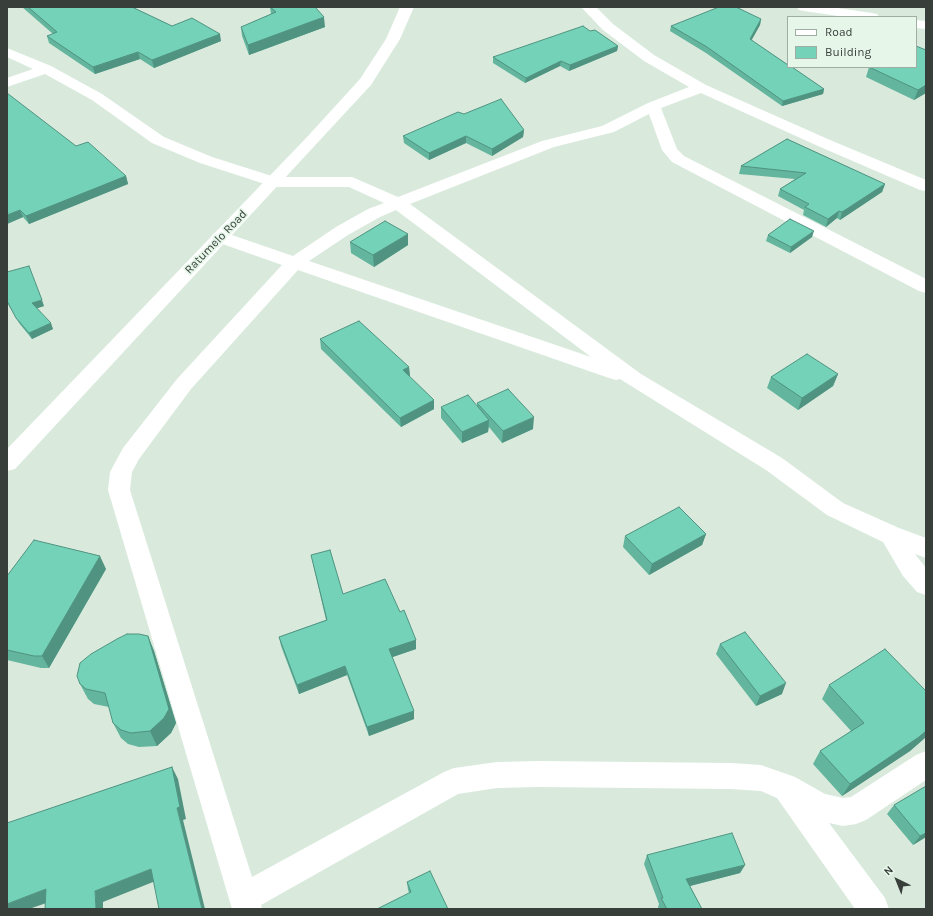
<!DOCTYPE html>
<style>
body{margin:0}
#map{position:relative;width:933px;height:916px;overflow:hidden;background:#d9eadd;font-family:Karla,sans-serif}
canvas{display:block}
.frame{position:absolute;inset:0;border:8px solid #383f3a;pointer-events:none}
.legend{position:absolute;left:787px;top:16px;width:130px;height:52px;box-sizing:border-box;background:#e6f7ea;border:1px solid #a0ada4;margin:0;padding:5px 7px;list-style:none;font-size:12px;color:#383f3a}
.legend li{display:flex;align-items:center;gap:8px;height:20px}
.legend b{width:20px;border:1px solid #a0ada4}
.north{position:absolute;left:877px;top:860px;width:40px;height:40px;-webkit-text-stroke:3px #e6f7ea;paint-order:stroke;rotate:317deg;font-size:11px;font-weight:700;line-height:16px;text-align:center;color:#383f3a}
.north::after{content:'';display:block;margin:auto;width:14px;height:18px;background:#383f3a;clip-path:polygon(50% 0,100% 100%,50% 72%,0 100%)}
</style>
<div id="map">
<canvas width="933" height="916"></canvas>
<div class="frame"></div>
<ul class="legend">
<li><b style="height:5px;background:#fff"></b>Road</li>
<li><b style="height:11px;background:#73d2b7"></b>Building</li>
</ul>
<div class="north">N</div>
</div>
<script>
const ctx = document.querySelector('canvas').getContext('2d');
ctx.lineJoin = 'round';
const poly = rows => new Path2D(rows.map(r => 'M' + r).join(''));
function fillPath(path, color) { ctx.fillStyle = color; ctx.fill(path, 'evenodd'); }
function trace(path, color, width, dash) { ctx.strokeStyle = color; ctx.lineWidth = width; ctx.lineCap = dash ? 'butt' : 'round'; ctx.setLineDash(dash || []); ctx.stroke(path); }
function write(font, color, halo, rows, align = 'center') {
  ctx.font = font + ' Karla,sans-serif'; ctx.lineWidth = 3.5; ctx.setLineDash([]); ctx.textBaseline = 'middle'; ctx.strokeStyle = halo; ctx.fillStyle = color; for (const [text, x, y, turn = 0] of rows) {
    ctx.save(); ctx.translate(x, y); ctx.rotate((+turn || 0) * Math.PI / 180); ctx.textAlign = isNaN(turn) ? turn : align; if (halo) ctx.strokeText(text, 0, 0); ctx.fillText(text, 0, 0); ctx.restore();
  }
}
fillPath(poly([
 [581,7,596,7,613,24,654,55,706,85,830,140,926,180,926,191,920,190,818,146,701,93,661,108,677,149,684,156,926,279,926,293,919,291,672,162,662,150,649,114,614,132,554,147,410,204,641,374,782,458,843,503,899,528,926,538,926,558,915,554,926,568,926,595,917,592,903,576,883,542,827,515,766,470,620,379,616,380,609,378,298,270,191,389,139,459,132,472,130,490,252,877,444,772,454,768,497,762,539,761,731,763,761,765,795,777,825,794,843,798,851,797,916,755,926,751,926,780,866,820,856,824,843,826,829,823,885,898,889,909,855,909,777,798,761,791,731,789,539,787,497,788,458,794,261,905,262,909,232,909,108,490,110,472,123,448,177,379,282,265,214,241,211,237,214,233,220,232,226,233,293,256,336,227,368,209,384,203,349,187,274,187,200,163,152,143,92,100,45,74,7,87,7,78,33,69,7,57,7,48,51,66,102,94,164,137,212,157,275,177,352,177,398,197,542,141,602,126,648,103,689,87,644,61,603,30,581,7],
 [396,210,591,357,309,261,348,235,380,217,396,210],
 [797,7,831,7,872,13,877,14,879,17,845,17,804,11,799,10,797,7],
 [916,20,926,21,926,29,916,28,916,20]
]), '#fff');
fillPath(poly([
 [400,7,414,7,400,39,371,85,15,469,7,471,7,449,308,136,360,79,386,39,400,7]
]), '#fff');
fillPath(poly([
 [22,7,132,7,172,26,221,41,154,68,140,59,95,74,49,43,47,36,53,34],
 [270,7,325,27,249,55,242,36,241,27,271,14],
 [761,19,760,25,751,40,824,89,823,94,782,106,706,53,670,31,671,26],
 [590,31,618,46,617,51,569,71,560,66,525,83,493,63,493,57],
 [926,50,926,93,914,100,866,77,869,67],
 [464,114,524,130,523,137,492,156,466,143,429,160,404,143,403,136],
 [787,139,885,184,882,192,840,220,837,218,826,227,803,215,804,210,778,196,780,189,795,179,739,174,741,166],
 [76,146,126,176,128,184,29,224,23,217,7,224],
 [768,235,812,237,790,253,766,241],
 [350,242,408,245,374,267,351,253],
 [7,272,44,306,37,308,53,329,32,339,19,323,7,302],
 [320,339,409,367,410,377,434,409,401,427,321,349],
 [838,374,833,386,798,410,767,388,771,377],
 [477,403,533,429,502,443,489,427,488,432,462,443,441,418,441,407,477,407],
 [706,534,702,545,649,575,623,547,625,536],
 [311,555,343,594,416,649,392,657,414,711,414,719,369,736,347,675,299,694,281,646,279,637,326,620],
 [106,569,49,668,41,668,7,660,7,576],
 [148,636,154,651,176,723,171,733,157,746,139,747,128,744,121,738,113,723,109,707,94,704,88,699,80,684],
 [720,644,782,694,756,706,716,654],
 [829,685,926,691,926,737,910,751,842,796,813,764,820,751,851,731,822,699],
 [926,786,926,837,913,845,887,814,894,805],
 [647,855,745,865,740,873,690,886,702,909,659,909,658,907,659,904,644,864],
 [407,882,448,909,409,893,408,890]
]), '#63b59d');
fillPath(poly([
 [324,17,325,27,249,55,248,45],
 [761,19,760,25,749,45,750,39],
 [220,34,221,41,154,68,152,60],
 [618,46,617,51,569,71,570,65],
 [138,52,140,59,95,74,93,67],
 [561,61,560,66,525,83,526,78],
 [926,85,926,93,914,100,918,90],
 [824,89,823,94,782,106,783,101],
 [524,130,523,137,492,156,492,149],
 [466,136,466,143,429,160,429,153],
 [126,176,128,184,29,224,26,216],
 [885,184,882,192,840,220,842,212],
 [20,210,23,217,7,224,7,215],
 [839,211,837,218,826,227,828,219],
 [814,231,812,237,790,253,791,247],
 [408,234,408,245,374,267,373,255],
 [42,300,44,306,35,309,32,303],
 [51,323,53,329,32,339,29,333],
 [409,367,410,377,403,380,403,370],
 [838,374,833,386,798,410,802,398],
 [434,400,434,409,401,427,400,418],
 [534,417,533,429,502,443,503,431],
 [489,420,488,432,462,443,462,432],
 [706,534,702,545,649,575,652,564],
 [100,556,106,569,49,668,42,656],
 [148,636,154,651,176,723,171,733,157,746,150,731],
 [416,640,416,649,390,658,389,649],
 [345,666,347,675,299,694,297,685],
 [786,683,782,694,756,706,760,696],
 [414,711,414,719,369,736,367,727],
 [926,731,926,737,910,751,842,796,850,784],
 [172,767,178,779,186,819,183,820,205,909,202,909,177,808],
 [926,833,926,837,913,845,920,836],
 [745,865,740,873,682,888,686,879],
 [151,869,158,880,103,902,103,909,96,909,95,891],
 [46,889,55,900,29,909,7,909,7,904]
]), '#509380');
const building = poly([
 [28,7,132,7,172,26,192,18,220,34,152,60,138,52,93,67,47,36,57,32,28,7],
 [270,7,315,7,324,17,248,45,241,27,276,12,270,7],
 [719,7,736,7,761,19,750,39,788,65,788,67,792,67,824,89,783,101,707,47,671,26,719,7],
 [583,26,590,31,595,30,618,46,570,65,561,61,526,78,493,57,583,26],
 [916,46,926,50,926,85,918,90,869,67,916,67,916,46],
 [7,93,76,146,88,142,126,176,26,216,20,210,7,215,7,93],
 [501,99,524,130,492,149,466,136,429,153,403,136,458,112,464,114,501,99],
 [787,139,885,184,842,212,839,211,828,219,805,207,809,204,780,189,806,173,741,166,787,139],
 [790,219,814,231,791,247,768,235,790,219],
 [385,221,408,234,373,255,350,242,385,221],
 [29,266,42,300,32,303,51,323,29,333,16,318,7,301,7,272,29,266],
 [359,321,409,367,403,370,434,400,400,418,320,339,359,321],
 [807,354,838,374,802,398,771,377,807,354],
 [508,389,534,417,503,431,477,403,508,389],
 [468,395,489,420,462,432,441,407,468,395],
 [679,507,706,534,652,564,625,536,679,507],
 [34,540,100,556,42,656,34,656,7,650,7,576,34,540],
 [330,550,343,594,385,579,400,612,404,610,416,640,389,649,414,711,367,727,345,666,297,685,279,637,327,620,311,555,330,550],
 [745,632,786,683,760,696,720,644,745,632],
 [127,634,139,634,148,636,169,709,164,718,150,731,131,733,121,730,113,723,105,693,86,689,80,684,77,676,80,663,91,654,117,639,127,634],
 [885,649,926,691,926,731,919,737,850,784,820,751,864,723,829,685,885,649],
 [172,767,180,807,177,808,202,909,159,909,151,869,95,891,96,909,45,909,46,889,7,904,7,823,172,767],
 [926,786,926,833,920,836,894,805,926,786],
 [732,833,745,865,686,879,702,909,667,909,661,898,663,898,647,855,732,833],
 [430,871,448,909,377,909,411,892,407,882,430,871]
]);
fillPath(building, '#73d2b7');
trace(building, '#509380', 1);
write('12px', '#383f3a', '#e6f7ea', [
 ["Ratumelo Road",216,242,-46]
]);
</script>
